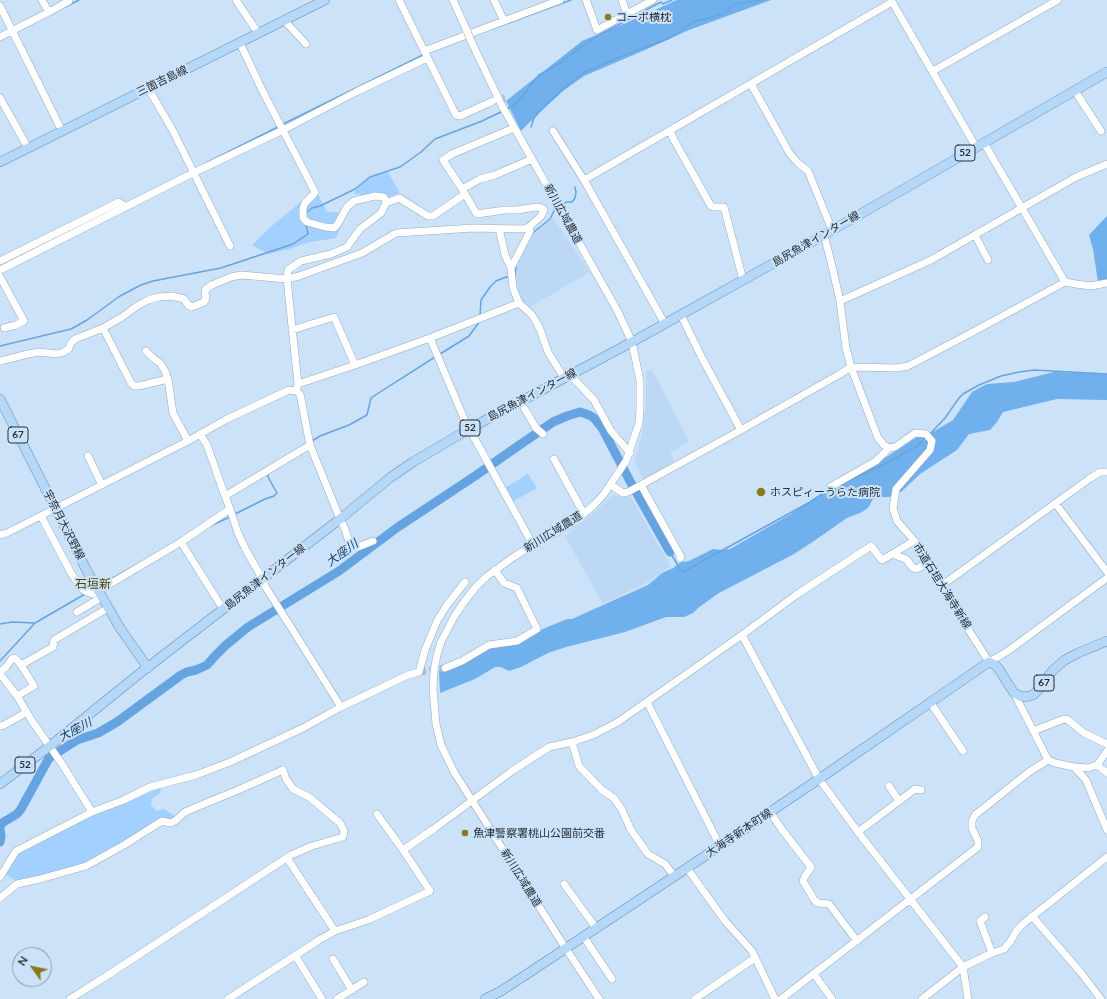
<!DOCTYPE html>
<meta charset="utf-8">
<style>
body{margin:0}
#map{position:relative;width:1107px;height:999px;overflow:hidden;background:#cbe2f9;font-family:Lato,sans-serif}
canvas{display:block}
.north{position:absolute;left:12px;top:947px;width:40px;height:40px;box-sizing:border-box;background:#cbe2f9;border:1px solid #899aac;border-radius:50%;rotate:303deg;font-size:11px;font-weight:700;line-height:16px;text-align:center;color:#262f38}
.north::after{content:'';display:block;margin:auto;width:14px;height:18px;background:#8a791e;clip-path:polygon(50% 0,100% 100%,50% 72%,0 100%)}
</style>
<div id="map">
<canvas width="1107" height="999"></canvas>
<div class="north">N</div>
</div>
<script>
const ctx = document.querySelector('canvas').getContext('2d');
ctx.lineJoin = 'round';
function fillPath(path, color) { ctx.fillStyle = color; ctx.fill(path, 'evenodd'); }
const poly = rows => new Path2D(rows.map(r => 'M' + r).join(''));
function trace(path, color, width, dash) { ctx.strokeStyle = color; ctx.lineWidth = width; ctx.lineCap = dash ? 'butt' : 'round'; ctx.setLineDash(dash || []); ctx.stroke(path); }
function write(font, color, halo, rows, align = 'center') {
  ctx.font = font + ' Lato,"Noto Sans JP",sans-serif'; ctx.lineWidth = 4; ctx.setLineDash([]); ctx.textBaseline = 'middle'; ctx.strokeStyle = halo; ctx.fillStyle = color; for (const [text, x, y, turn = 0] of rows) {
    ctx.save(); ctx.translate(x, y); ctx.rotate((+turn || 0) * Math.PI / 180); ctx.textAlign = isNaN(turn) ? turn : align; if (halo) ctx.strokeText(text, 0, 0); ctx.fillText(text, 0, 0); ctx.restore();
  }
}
fillPath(poly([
 [553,218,590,272,530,307,522,300,518,292,516,274,519,256,529,238],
 [652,370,689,441,670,453,676,464,644,481,634,461,642,435,646,402,646,372],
 [612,495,625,497,630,496,671,567,666,569,650,581,603,604,565,536,596,511]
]), '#bcd8f5');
fillPath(poly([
 [388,172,400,193,388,197,379,194,367,195,354,194,356,189,369,178],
 [317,192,327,212,347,213,336,238,310,242,289,249,268,254,252,245,275,223,302,201],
 [528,474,537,488,512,502,505,488],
 [161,788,160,793,152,799,151,805,157,811,164,809,176,817,171,819,166,819,144,830,88,862,49,874,16,881,5,874,18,852,94,814]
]), '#a2d1ff');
fillPath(poly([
 [677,0,771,0,689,30,645,50,584,76,563,91,541,111,521,131,506,101,582,41,628,22],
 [1107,216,1107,282,1098,282,1093,249,1089,235],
 [1054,372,1107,374,1107,400,1057,399,1003,412,997,422,990,430,969,434,957,450,920,474,901,492,898,491,934,448,931,433,953,420,972,392,987,384,1014,382],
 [926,436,931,441,928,449,898,483,890,497,878,497,873,499,868,508,860,513,847,518,811,543,794,554,719,593,698,608,693,613,684,617,666,617,625,632,566,647,548,653,521,667,509,671,501,667,495,667,475,679,440,693,439,670,448,668,490,647,538,631,567,619,572,619,630,593,648,585,662,573,673,568,681,562,689,561,713,549,721,550,730,549,791,514,828,489,877,463,917,437]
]), '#70b0ec');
trace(poly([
 [65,7,79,0],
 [492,29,571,0],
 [506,109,513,106,521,98,532,83,539,75,559,64,577,50,599,35,659,3,661,2,663,4,672,0],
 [283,124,423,55],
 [531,127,534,118,538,113,565,87,585,72,622,56,670,38,693,22,723,14,726,12,732,5,736,4,761,0],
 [206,163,278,127],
 [563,205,566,202,572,202,575,198,576,192,575,187],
 [306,213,312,208,320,206,355,189,370,177,400,167,421,152,435,139,482,121,503,111],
 [532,234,534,232,550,219,555,209],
 [0,266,99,216],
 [515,279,516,266],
 [480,316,481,300,490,287,496,281,506,277,510,278],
 [0,346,71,329,87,320,120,296,141,285,153,281,221,268,293,244,308,234,306,225],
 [440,354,469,336,480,321],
 [929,435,945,418,959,398,963,394,979,385,1001,376,1019,372,1034,370,1107,374],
 [312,441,320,436,349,425,367,415,371,398,377,394,435,357],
 [846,482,889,462,917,446,926,437],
 [235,514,265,499,274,496,277,493,268,477,268,474],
 [210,526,230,517],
 [670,552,680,569,683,572,810,502,830,489],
 [99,586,136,565],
 [0,624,12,622,35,623],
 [0,661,35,623,85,594]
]), '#65a4e0', 1.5);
trace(poly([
 [0,827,2,823,17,814,21,809,49,758,77,740,98,733,117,722,181,675,187,672,196,670,207,665,215,656,226,645,248,627,339,571,398,527,475,476,521,444,553,422,567,416,580,412,589,415,594,418,602,428,631,483,670,552],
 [0,830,1,835,0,842]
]), '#65a4e0', 9);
trace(poly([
 [493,101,505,98],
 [419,672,445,668]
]), '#aabed2', 7, [7, 3.5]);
const minor = poly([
 [236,0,258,33],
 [399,0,456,115,460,116,493,101],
 [453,0,467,31],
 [494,0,504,21],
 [586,0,597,30,627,14,622,0],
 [891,0,976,147],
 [0,6,62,131],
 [49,12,69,1,69,0],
 [627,14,653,0],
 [284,20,306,44],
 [0,37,49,12,42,0],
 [471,41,501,104,617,310,632,342,640,381,640,409,639,423,626,461,604,494,595,504,574,522,559,531,533,545,512,558,486,577,475,588,464,602,454,617,441,642,437,655,434,671,433,689,436,724,441,745,454,772,561,941,599,999],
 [240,43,262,90,315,192,313,195,305,203,303,208,303,218,307,222,325,227,334,228,337,225,347,207,354,201,375,196,384,197,386,203,381,213,360,229,347,247,331,254,301,261,288,270,287,279,298,384,296,391],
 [424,51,560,0],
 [933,71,1058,0],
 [751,84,790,154,798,163,808,171,832,230],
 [148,88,172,129,230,246],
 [1075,91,1101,131],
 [0,98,28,148],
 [514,128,452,154,443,160,462,189,480,179,495,175,532,159],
 [553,131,584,180],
 [670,131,674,140,711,206,714,207,724,207,743,280],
 [984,143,1065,282],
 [462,189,475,211,477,214,505,210,517,210,537,207,541,208,544,210,541,216,529,227],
 [386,203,399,198,428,216,433,216,465,194],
 [499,228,505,255,511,268,513,288,519,303],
 [824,235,832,266,840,301,846,348,851,367,878,438,884,445,889,448,895,447,915,433,926,434,932,441,930,450,896,489,893,508,897,521,919,546,941,586,989,662,1008,651,1107,578],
 [975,235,988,260],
 [0,261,119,202,126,207],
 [0,270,193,173,283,130,356,92,427,58],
 [0,277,24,321,16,325,4,328],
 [840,301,931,260,1076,177,1107,164],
 [681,315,702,358,741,430],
 [665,324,584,180,892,2],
 [292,330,334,317,355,365,430,338],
 [146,351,153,358,160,363,165,371,168,379,173,413,188,441],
 [0,361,28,354,39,352,57,354,64,352,69,348,71,343,75,339,103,328],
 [570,375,594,400,611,431,630,453],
 [168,379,139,386,134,386,131,383,103,328,122,317,137,306,148,300,159,297,172,296,184,299,188,305,192,307,204,302,206,299,205,292,206,289,212,285,231,277,241,275,287,279,299,276,362,253,396,233,474,228,523,229,529,227,530,231,511,268],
 [298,384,355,365],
 [520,401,536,428,543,434],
 [200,434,207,445,225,496],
 [88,456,102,485],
 [554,459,584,514],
 [611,485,623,493,628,492,741,430,840,374,851,367,896,368,908,366,971,333,1065,282,1076,284,1091,286,1107,283],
 [641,485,681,557,680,558],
 [830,487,876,461,889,448],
 [1055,503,1107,572],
 [230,509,225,496,310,445],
 [41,516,71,573,81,588,87,592,93,594,181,542,230,509,238,533,246,550,262,578,265,586,341,707,303,728,230,762,196,775,150,787,124,800,92,812],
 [0,535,7,533,188,441,225,420,289,390,296,391,300,394,310,445,340,519,345,529,349,542,353,547,358,547,373,541],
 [181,542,223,609],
 [533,545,465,421,430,338,519,303,532,315,537,323,541,332,548,352,564,378],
 [894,553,897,556,906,559,913,568,916,569,929,563],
 [941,586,1089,479,1100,472,1107,472],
 [77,612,102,597],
 [742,635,819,779,858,832,963,967,968,999],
 [21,665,53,647,54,640,108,608],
 [445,668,462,661,489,645,517,641,537,629,517,588,504,583,495,570],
 [0,672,6,667,12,659,14,658,17,660,21,665,34,686,17,696],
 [0,674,17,696,32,721,62,764,92,812,16,851,0,877],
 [1014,693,1048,760,1055,763,1074,767,1088,768,1097,765,1107,773],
 [647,702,720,846],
 [930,702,963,751],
 [341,707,408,675,419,672,425,650,437,621,447,605,465,582],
 [0,726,4,725,27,712],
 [1033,731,1064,719,1068,720,1084,733,1107,744],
 [572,742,579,766,602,790,614,798,622,810,631,830,648,854,665,864,674,876],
 [1097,765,1107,751],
 [1074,767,1086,780,1107,830],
 [889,786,899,801],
 [770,812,783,831,811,867,804,878,803,881,815,901,818,903,829,904,857,941],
 [377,814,403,850],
 [858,832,915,789,921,790],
 [287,858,335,931],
 [687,868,725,921,752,951,775,999],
 [564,884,596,928],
 [0,898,17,884,40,879,86,866,124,845,162,821,170,823,175,821,185,812,199,806,238,790,283,770,286,779,293,789,309,797,340,823,344,831,343,837,312,846,291,855,105,977,70,999],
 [1032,916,1082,974,1101,999],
 [985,917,980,921,992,953],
 [583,936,612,979],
 [295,955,322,999],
 [333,959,352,990],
 [814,974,832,999],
 [228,999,319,940,335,931,368,920,430,891,403,850,435,828,512,771,549,747,572,742,593,735,618,722,742,635,796,595,871,546,882,560,914,541],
 [337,999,364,982],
 [695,999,755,958],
 [781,999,978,847,978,841,972,828,972,821,975,815,1029,772,1048,760],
 [922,999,963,967,992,953,1004,949,1010,942,1017,930,1024,923,1107,857]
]);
const major = poly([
 [0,162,325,0],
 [0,399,87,571,120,628,148,668],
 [0,784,50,746,139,674,340,519,391,477,413,462,469,429,632,342,824,235,1107,72],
 [485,999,501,991,521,978,687,868,819,779,989,662,995,665,998,668,1014,693,1022,697,1029,696,1033,695,1039,689,1053,670,1065,660,1078,653,1107,641]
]);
trace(minor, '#94aabf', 8);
trace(major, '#638cb3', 10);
trace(minor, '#fff', 7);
trace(major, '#b5d8f9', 9);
const minorBridge = poly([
 [467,31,471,41]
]);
trace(minorBridge, '#94aabf', 8, []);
trace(minorBridge, '#fff', 7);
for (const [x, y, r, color] of [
 [608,17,4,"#8a791e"],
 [761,492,5,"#8a791e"],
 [465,833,4,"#8a791e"]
]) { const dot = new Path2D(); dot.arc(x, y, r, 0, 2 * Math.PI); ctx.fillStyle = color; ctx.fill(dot); trace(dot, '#cbe2f9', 1.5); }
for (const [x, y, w] of [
 [965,153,20],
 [470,428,20],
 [18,435,20],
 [1044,683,20],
 [25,765,20]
]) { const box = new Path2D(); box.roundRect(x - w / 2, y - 8, w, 16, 3); ctx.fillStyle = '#cbe2f9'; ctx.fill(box); trace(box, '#262f38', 1); }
write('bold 10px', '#262f38', null, [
 ["52",965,153],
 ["52",470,428],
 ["67",18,435],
 ["67",1044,683],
 ["52",25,765]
]);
write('11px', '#262f38', '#cbe2f9', [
 ["コーポ横枕",616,17],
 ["ホスピィーうらた病院",770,492],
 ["魚津警察署桃山公園前交番",473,833]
], 'left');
write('11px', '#262f38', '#cbe2f9', [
 ["三箇吉島線",162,81,-26],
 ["新川広域農道",563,214,61],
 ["島尻魚津インター線",816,239,-30],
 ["島尻魚津インター線",532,395,-28],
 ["宇奈月大沢野線",64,525,63],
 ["新川広域農道",553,532,-32],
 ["島尻魚津インター線",265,577,-38],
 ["市道石垣大海寺新線",942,586,58],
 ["大海寺新本町線",739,833,-34],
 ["新川広域農道",521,878,58]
]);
write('italic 12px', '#124168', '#cbe2f9', [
 ["大座川",342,553,-36],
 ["大座川",75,730,-28]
]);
write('12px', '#504400', '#cbe2f9', [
 ["石垣新",93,584]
]);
</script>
